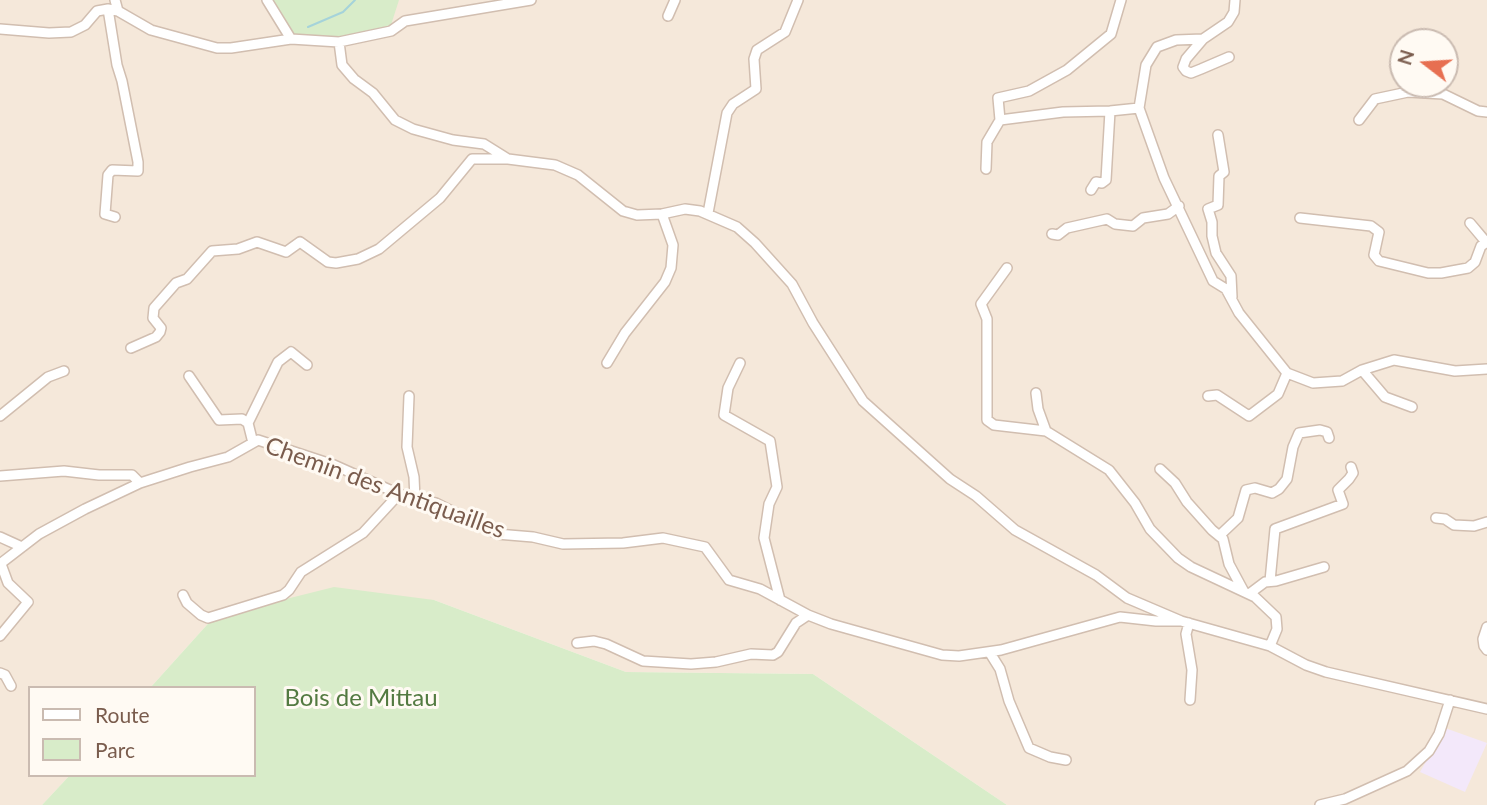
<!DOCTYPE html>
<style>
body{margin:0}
#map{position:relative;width:1487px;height:805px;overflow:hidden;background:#fdf6ec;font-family:Lato,sans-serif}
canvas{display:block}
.legend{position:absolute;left:28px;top:686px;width:228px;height:91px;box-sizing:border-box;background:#fffaf3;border:2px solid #cabbb1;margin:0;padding:9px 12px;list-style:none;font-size:21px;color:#7a5c4d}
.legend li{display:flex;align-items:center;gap:14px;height:35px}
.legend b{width:35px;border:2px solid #cabbb1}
.north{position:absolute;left:1389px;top:28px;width:70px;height:70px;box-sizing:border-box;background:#fffaf3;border:2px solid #cabbb1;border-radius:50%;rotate:287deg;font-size:19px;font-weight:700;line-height:28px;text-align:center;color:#7a5c4d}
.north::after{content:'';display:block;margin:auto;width:24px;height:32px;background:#e76f51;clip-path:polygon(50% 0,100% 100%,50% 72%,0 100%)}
</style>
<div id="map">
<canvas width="1487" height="805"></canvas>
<ul class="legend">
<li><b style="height:9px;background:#fff"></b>Route</li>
<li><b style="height:19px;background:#d8ecc9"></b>Parc</li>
</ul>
<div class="north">N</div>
</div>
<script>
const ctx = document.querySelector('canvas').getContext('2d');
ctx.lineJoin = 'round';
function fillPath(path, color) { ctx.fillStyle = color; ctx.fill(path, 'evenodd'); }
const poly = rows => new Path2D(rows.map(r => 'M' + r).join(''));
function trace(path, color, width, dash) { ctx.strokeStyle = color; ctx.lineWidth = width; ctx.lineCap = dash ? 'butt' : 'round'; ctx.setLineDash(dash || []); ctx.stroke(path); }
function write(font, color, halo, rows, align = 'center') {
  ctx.font = font + ' Lato,sans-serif'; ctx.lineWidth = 6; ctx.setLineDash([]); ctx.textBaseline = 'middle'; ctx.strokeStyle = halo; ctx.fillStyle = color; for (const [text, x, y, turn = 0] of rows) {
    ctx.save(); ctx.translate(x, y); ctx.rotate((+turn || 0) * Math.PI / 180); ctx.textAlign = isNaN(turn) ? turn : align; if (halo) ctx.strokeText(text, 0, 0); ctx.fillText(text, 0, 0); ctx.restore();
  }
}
fillPath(poly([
 [0,0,1487,0,1487,805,1007,805,813,674,626,672,434,600,214,617,150,688,30,688,30,775,70,775,42,805,0,805],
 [1403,42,1445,42,1445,84,1403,84]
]), '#f5e8da');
fillPath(poly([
 [1445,728,1487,743,1465,792,1420,772]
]), '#f3e8fa');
fillPath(poly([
 [272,0,399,0,391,25,336,39,295,37],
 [334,587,434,600,626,672,813,674,1007,805,42,805,70,775,254,775,254,688,150,688,214,617]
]), '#d8ecc9');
trace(poly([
 [308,27,343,12,355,0]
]), '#a5d3da', 2);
const minor = poly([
 [115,0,118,11],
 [267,0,291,39],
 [1235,0,1234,12,1228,22,1203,39,1176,40,1157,47,1146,65,1139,108,1164,178,1213,281,1226,289,1239,313,1287,373,1313,383,1342,381,1362,370,1394,360,1455,371,1487,369],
 [108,9,117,65,122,81,138,162,138,171,112,170,108,175,105,214,115,217],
 [668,16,675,0],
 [0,29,49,33,71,32,85,25,97,11,108,9,118,11,151,30,217,48,231,48,291,39,339,42,391,31,405,21,531,0],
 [1203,39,1186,59,1183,67,1186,71,1191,73,1201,69,1229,57],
 [339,42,342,65,354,79,373,93,395,120,413,129,453,140,484,144,508,159,555,165,578,175,623,211,637,215,662,214,685,209,700,211,737,227,755,243,792,284,813,323,863,401,950,479,976,496,1015,530,1096,575,1127,598,1181,621,1270,646,1306,665,1326,672,1487,709],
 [1000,120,998,98,1029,91,1067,70,1111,34,1121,0],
 [1359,120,1375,99,1408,92,1443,94,1478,111,1487,112],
 [1218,135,1224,172,1219,176,1218,205,1208,209,1212,222,1212,236,1216,253,1231,276,1232,297],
 [986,169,987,142,1000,120,1063,112,1110,111,1139,108],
 [1091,190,1096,182,1102,183,1106,180,1110,111],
 [708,213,727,113,733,104,756,89,754,59,757,50,785,32,798,0],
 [1300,218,1371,226,1379,232,1374,255,1379,261,1428,273,1441,273,1468,268,1475,262,1481,246,1487,242],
 [1470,223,1486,242],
 [1052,234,1058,235,1067,228,1107,219,1115,224,1133,226,1143,218,1168,214,1179,206],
 [1007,268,981,304,987,319,987,420,994,425,1046,431,1109,470,1135,503,1150,529,1178,558,1191,567,1255,597,1276,617,1277,629,1270,646],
 [131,348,156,337,160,332,161,328,153,318,154,308,176,283,187,279,212,251,238,249,257,242,286,252,300,242,328,262,336,263,358,259,379,249,440,198,472,159,507,159],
 [607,363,625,333,665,282,671,268,673,245,662,214],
 [740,363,728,388,724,415,770,441,777,487,769,504,764,538,780,600],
 [1362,370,1385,397,1412,407],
 [189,376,219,420,242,419,248,423],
 [1036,393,1038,409,1046,431],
 [409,396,407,447,414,477,415,499],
 [1208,396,1217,395,1249,416,1278,394,1287,373],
 [0,416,48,377,64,371],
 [253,443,248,423,278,362,291,352,307,365],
 [1160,469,1175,483,1187,502,1212,530,1223,539,1229,564,1243,590],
 [0,476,64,471,99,475,132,475,140,483],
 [1436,518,1445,519,1454,525,1474,526,1487,522],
 [1219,536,1238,518,1246,490,1255,488,1272,493,1279,489,1287,479,1293,447,1299,433,1320,430,1327,432,1329,438],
 [0,537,22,547],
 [0,564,39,534,85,509,140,483,190,467,228,457,258,440,334,465,399,494,436,503,497,534,533,537,563,544,623,543,663,538,705,547,729,580,760,589,808,615,831,624,942,655,959,656,1001,650,1120,617,1156,621,1180,621],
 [1270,581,1275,529,1343,504,1338,490,1349,479,1353,473,1351,467],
 [1249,594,1265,582,1276,581,1324,567],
 [183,595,187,603,201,615,208,618,283,595,289,590,301,572,363,533,399,494],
 [1189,623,1186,634,1192,670,1190,700],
 [1487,627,1483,639,1484,646,1487,650],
 [0,636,28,602,8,583,1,564],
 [577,643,594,641,606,644,643,661,691,664,716,662,751,654,773,655,778,652,796,623,808,615],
 [990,653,1000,669,1009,701,1029,748,1050,757,1066,760],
 [0,673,5,675,11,686],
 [1320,805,1345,799,1407,771,1429,751,1439,734,1450,700]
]);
trace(minor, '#d1beb0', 12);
trace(minor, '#fff', 9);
write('24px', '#7a5c4d', '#fffaf3', [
 ["Chemin des Antiquailles",385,488,20]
]);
write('24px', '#537a41', '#fffaf3', [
 ["Bois de Mittau",361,698]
]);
</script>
